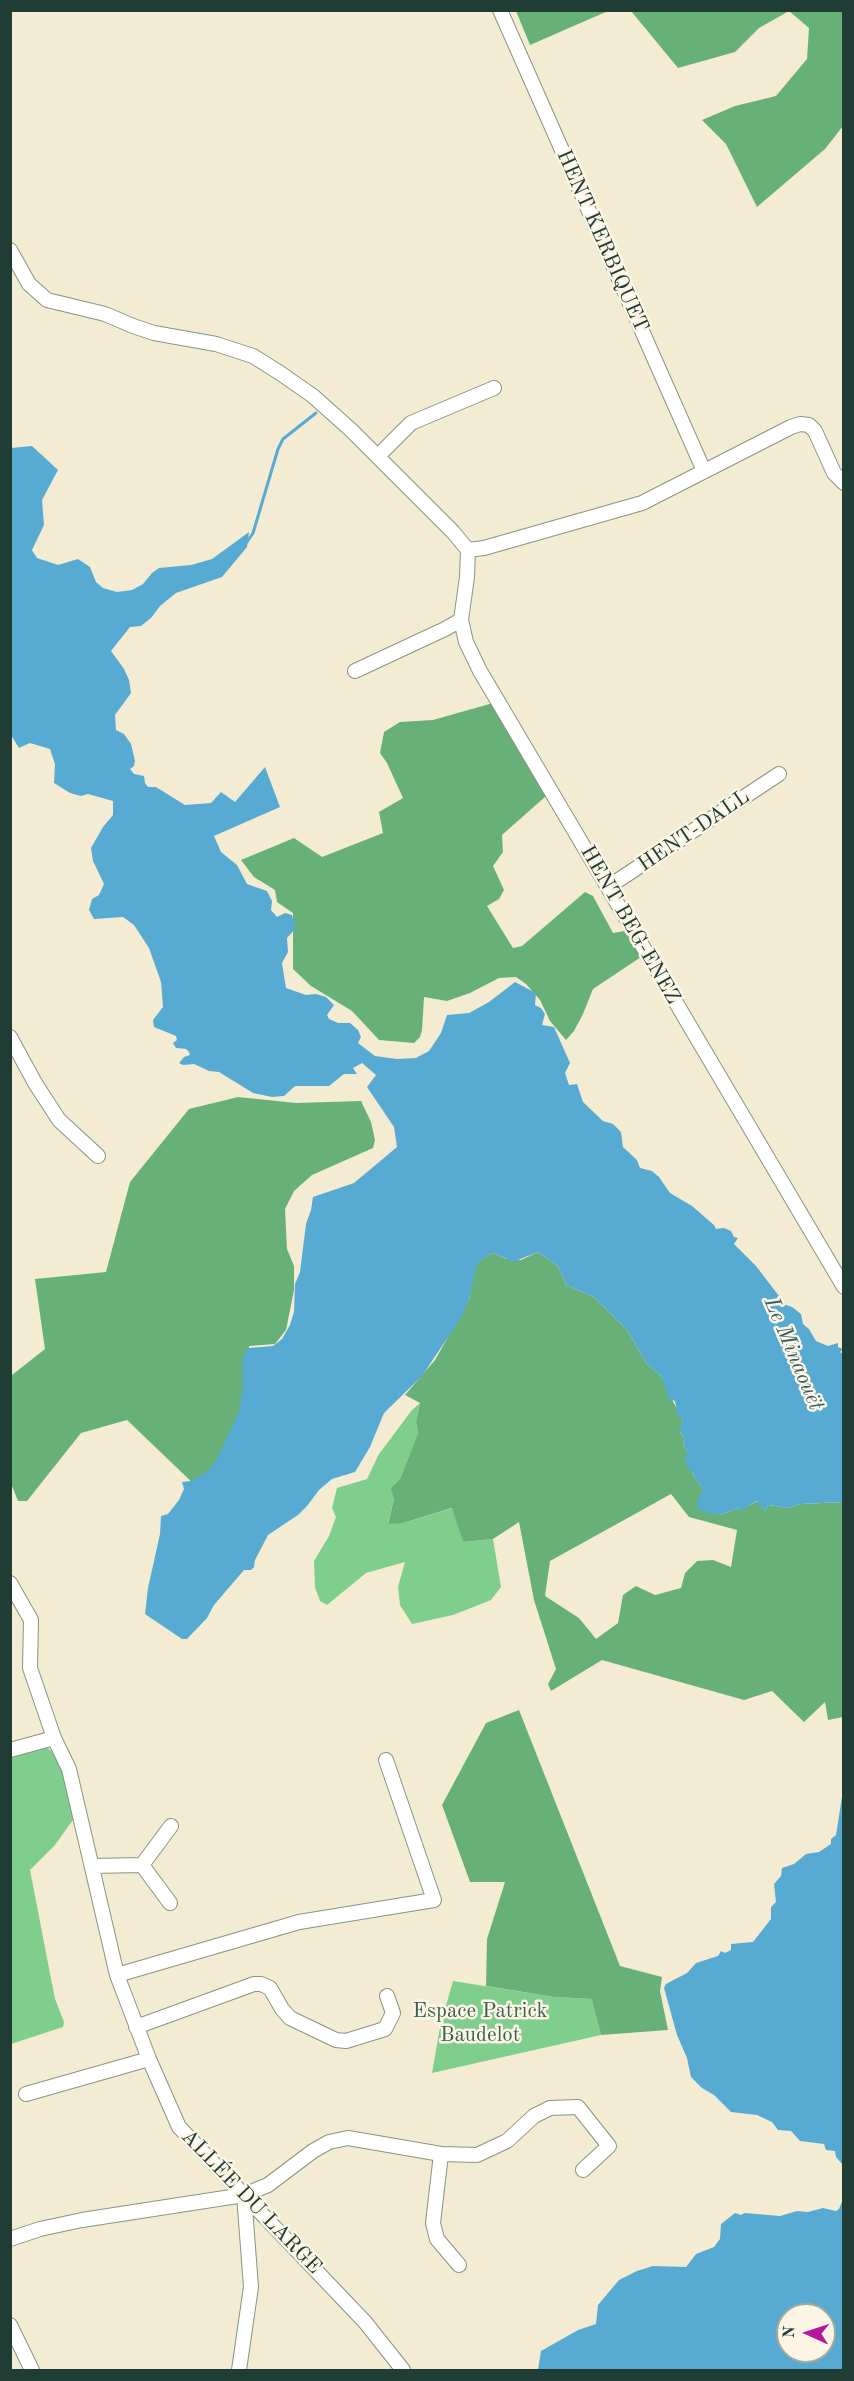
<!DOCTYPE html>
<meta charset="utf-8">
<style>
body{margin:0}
#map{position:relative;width:854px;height:2381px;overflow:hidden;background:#f3ecd3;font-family:"Old Standard TT",serif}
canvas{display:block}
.frame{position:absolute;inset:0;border:12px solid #1f3d34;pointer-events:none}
.north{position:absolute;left:776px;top:2303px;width:60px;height:60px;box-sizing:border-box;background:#fcf5e5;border:2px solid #a4ab9e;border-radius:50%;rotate:273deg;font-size:16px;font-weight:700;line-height:24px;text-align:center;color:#1f3d34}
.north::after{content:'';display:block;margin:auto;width:21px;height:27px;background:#b5179e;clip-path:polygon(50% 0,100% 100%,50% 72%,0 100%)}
</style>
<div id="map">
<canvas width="854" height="2381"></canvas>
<div class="frame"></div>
<div class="north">N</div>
</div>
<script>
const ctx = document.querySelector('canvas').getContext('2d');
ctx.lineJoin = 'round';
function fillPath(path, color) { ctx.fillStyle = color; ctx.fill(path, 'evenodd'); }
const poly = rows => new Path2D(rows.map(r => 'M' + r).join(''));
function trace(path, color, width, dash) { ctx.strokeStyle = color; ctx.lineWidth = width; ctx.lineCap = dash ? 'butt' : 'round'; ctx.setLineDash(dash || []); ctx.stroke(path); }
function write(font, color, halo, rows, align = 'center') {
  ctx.font = font + ' "Old Standard TT",serif'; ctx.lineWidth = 5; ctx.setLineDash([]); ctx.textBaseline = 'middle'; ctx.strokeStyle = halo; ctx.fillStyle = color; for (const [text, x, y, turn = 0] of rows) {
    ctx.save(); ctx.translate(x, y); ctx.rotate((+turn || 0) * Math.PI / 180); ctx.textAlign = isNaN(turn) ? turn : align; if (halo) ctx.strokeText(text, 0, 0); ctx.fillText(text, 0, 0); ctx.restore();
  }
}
fillPath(poly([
 [420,1403,416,1422,418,1433,400,1479,392,1488,394,1499,388,1523,403,1523,453,1508,463,1542,493,1539,501,1587,491,1600,453,1615,412,1624,400,1605,398,1587,405,1562,366,1573,327,1605,320,1601,315,1587,314,1561,329,1536,336,1517,332,1508,337,1488,367,1479,379,1454,412,1410],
 [48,1748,58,1758,75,1817,55,1845,30,1870,55,1999,64,2022,63,2027,11,2044,11,1755,28,1749],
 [453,1981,554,1997,593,1999,601,2035,432,2073,440,2027]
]), '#7fce8e');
fillPath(poly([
 [516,11,608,11,530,45],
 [631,11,843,11,843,126,825,149,757,207,726,144,702,120,735,106,776,96,807,59,809,28,789,11,759,28,735,52,678,68],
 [493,703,546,796,502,835,503,852,493,866,504,890,499,899,487,906,513,948,522,946,585,892,593,896,613,933,624,931,641,957,593,989,583,1014,574,1031,566,1040,550,1021,540,1000,526,984,516,977,499,978,470,993,447,1001,424,997,422,1030,420,1037,414,1043,379,1040,352,1011,311,986,293,969,293,913,277,902,275,890,254,877,241,860,294,838,322,857,383,833,379,812,403,798,387,763,380,753,384,732,400,722,433,720],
 [238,1097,296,1103,361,1101,371,1122,375,1140,373,1148,312,1175,294,1191,285,1209,287,1249,294,1266,294,1290,286,1330,275,1344,249,1346,247,1428,197,1487,127,1420,81,1433,27,1501,18,1501,12,1486,12,1375,45,1349,35,1279,106,1272,130,1182,189,1109],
 [538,1252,558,1266,566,1285,594,1297,628,1331,646,1363,661,1376,683,1422,680,1432,684,1438,683,1445,688,1452,692,1473,720,1515,738,1508,740,1510,758,1501,765,1511,768,1505,788,1508,801,1504,843,1502,843,1717,828,1720,825,1702,804,1722,772,1691,744,1700,602,1660,551,1691,548,1684,556,1669,534,1600,519,1522,493,1539,463,1542,452,1508,403,1523,388,1524,394,1499,391,1488,400,1479,418,1433,416,1422,420,1403,405,1395,435,1360,469,1299,476,1264,488,1255,494,1253,506,1259,521,1260],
 [671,1494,689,1517,737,1530,731,1567,713,1560,697,1561,685,1573,681,1588,655,1595,636,1586,623,1595,618,1623,596,1639,579,1618,545,1596,550,1561],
 [519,1710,620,1966,662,1977,660,1991,668,2030,601,2035,592,1999,554,1997,486,1986,487,1939,505,1882,470,1882,442,1805,486,1723]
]), '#67b179');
fillPath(poly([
 [32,446,58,470,42,500,44,525,32,550,37,558,58,565,78,559,90,567,96,582,103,588,117,592,132,590,143,584,152,573,159,568,191,565,212,559,249,532,247,547,222,577,176,593,160,606,151,618,141,626,130,627,111,651,124,669,129,680,131,693,115,715,116,730,124,734,131,744,135,761,134,766,130,769,134,774,144,776,145,783,148,787,156,787,185,805,211,803,221,792,235,802,265,767,280,807,214,836,221,852,237,865,247,884,267,891,272,901,271,910,277,917,285,913,292,915,296,928,287,938,288,952,282,963,286,988,306,995,316,994,326,997,334,1005,327,1015,329,1019,338,1023,350,1023,358,1030,361,1037,358,1043,375,1056,397,1059,416,1058,429,1051,441,1033,447,1015,469,1013,489,1002,515,982,536,993,535,1005,541,1008,545,1014,542,1025,554,1027,570,1063,565,1073,569,1085,577,1084,583,1102,603,1121,613,1124,621,1132,623,1147,637,1160,640,1168,652,1171,659,1177,670,1193,692,1206,714,1225,716,1229,724,1228,731,1231,734,1237,738,1238,734,1244,756,1266,779,1296,777,1298,781,1303,792,1307,801,1314,803,1324,809,1329,816,1341,828,1346,838,1343,838,1347,843,1349,840,1352,844,1355,843,1502,801,1504,788,1508,768,1505,765,1511,757,1501,740,1511,738,1508,720,1515,703,1512,697,1507,699,1496,703,1490,686,1463,685,1455,688,1452,683,1445,684,1438,679,1430,683,1422,677,1413,675,1401,667,1398,668,1395,661,1376,646,1363,628,1331,594,1297,566,1285,558,1266,538,1252,513,1262,494,1253,488,1255,477,1264,469,1299,462,1316,422,1376,384,1413,370,1447,355,1472,332,1479,319,1490,307,1506,298,1515,268,1535,255,1560,254,1567,251,1570,244,1570,214,1605,207,1618,187,1639,182,1639,145,1614,148,1588,160,1534,161,1516,168,1514,179,1500,184,1489,182,1482,191,1481,208,1471,217,1459,239,1412,243,1387,242,1362,246,1350,249,1348,273,1346,282,1339,290,1325,294,1312,295,1284,300,1272,306,1224,311,1210,313,1197,354,1183,397,1147,394,1127,367,1087,376,1075,362,1063,353,1068,357,1074,344,1074,329,1086,295,1086,284,1096,272,1097,253,1093,219,1072,209,1071,194,1064,183,1065,179,1063,184,1057,190,1055,189,1052,186,1049,176,1048,173,1043,177,1040,176,1036,154,1027,153,1020,163,1007,161,982,149,948,134,925,123,917,94,919,89,910,92,899,99,895,104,884,93,861,91,848,103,827,113,815,113,801,88,794,81,796,70,793,54,783,55,764,50,749,30,743,19,748,11,735,11,448],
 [843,1790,843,2165,836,2157,835,2151,826,2150,824,2144,800,2141,791,2131,778,2130,772,2122,757,2115,731,2112,714,2095,702,2088,691,2077,687,2058,677,2035,664,1988,666,1984,687,1973,696,1963,718,1956,721,1951,725,1953,731,1950,731,1944,753,1942,771,1919,771,1907,776,1902,774,1884,781,1876,782,1868,794,1864,806,1854,819,1852,831,1844,831,1839,836,1835],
 [843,2199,843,2370,538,2370,541,2351,578,2330,596,2324,598,2305,619,2280,637,2271,653,2266,686,2267,696,2254,714,2247,720,2239,721,2224,735,2213,741,2215,745,2213,780,2216,797,2211,808,2212,823,2208,836,2211,839,2209],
 [788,2315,824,2315,824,2351,788,2351]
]), '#57abd3');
trace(poly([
 [247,542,253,533,278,449,283,439,316,413]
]), '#57abd3', 3);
const minor = poly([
 [500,10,704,471],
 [10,250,29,284,47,300,105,314,133,326,154,333,216,344,253,356,280,373,313,396,351,430,453,532,468,550],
 [378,456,411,423,494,388],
 [468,550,467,577,461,620,466,642,480,671,844,1287],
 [468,550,484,548,642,503,791,427,800,424,809,425,815,431,834,473,844,483],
 [355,671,445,629,461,620],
 [608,887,779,774],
 [10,1037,35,1083,59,1120,98,1156],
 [10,1583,31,1620,30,1668,54,1738,69,1769,117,1975,149,2059,179,2127,365,2322,403,2370],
 [10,1750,54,1738],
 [142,1865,171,1826],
 [142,1865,170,1903],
 [92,1866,142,1865],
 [117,1975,299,1922,434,1900,386,1760],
 [136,2027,254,1984,261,1984,270,1988,282,2009,290,2018,336,2040,346,2041,385,2029,393,2013,387,1996],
 [26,2094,149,2059],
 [441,2154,433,2223,437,2239,459,2265],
 [10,2239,40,2229,82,2220,244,2195,268,2185,313,2151,329,2142,348,2138,441,2154,477,2155,507,2141,534,2116,550,2108,578,2107,609,2146,583,2170],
 [10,2325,32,2370],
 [239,2370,251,2287,244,2195]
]);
trace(minor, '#899484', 16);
trace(minor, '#fff', 14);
write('21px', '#1f3d34', '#fcf5e5', [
 ["HENT KERBIQUET",602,241,66],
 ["HENT-DALL",694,831,-34],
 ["HENT BEG-ENEZ",630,925,60],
 ["ALLÉE DU LARGE",251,2202,46]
]);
write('21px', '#37614a', '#fcf5e5', [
 ["Espace Patrick",480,2011],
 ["Baudelot",480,2035]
]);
write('italic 22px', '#305e64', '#fcf5e5', [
 ["Le Minaouët",793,1354,67]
]);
</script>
